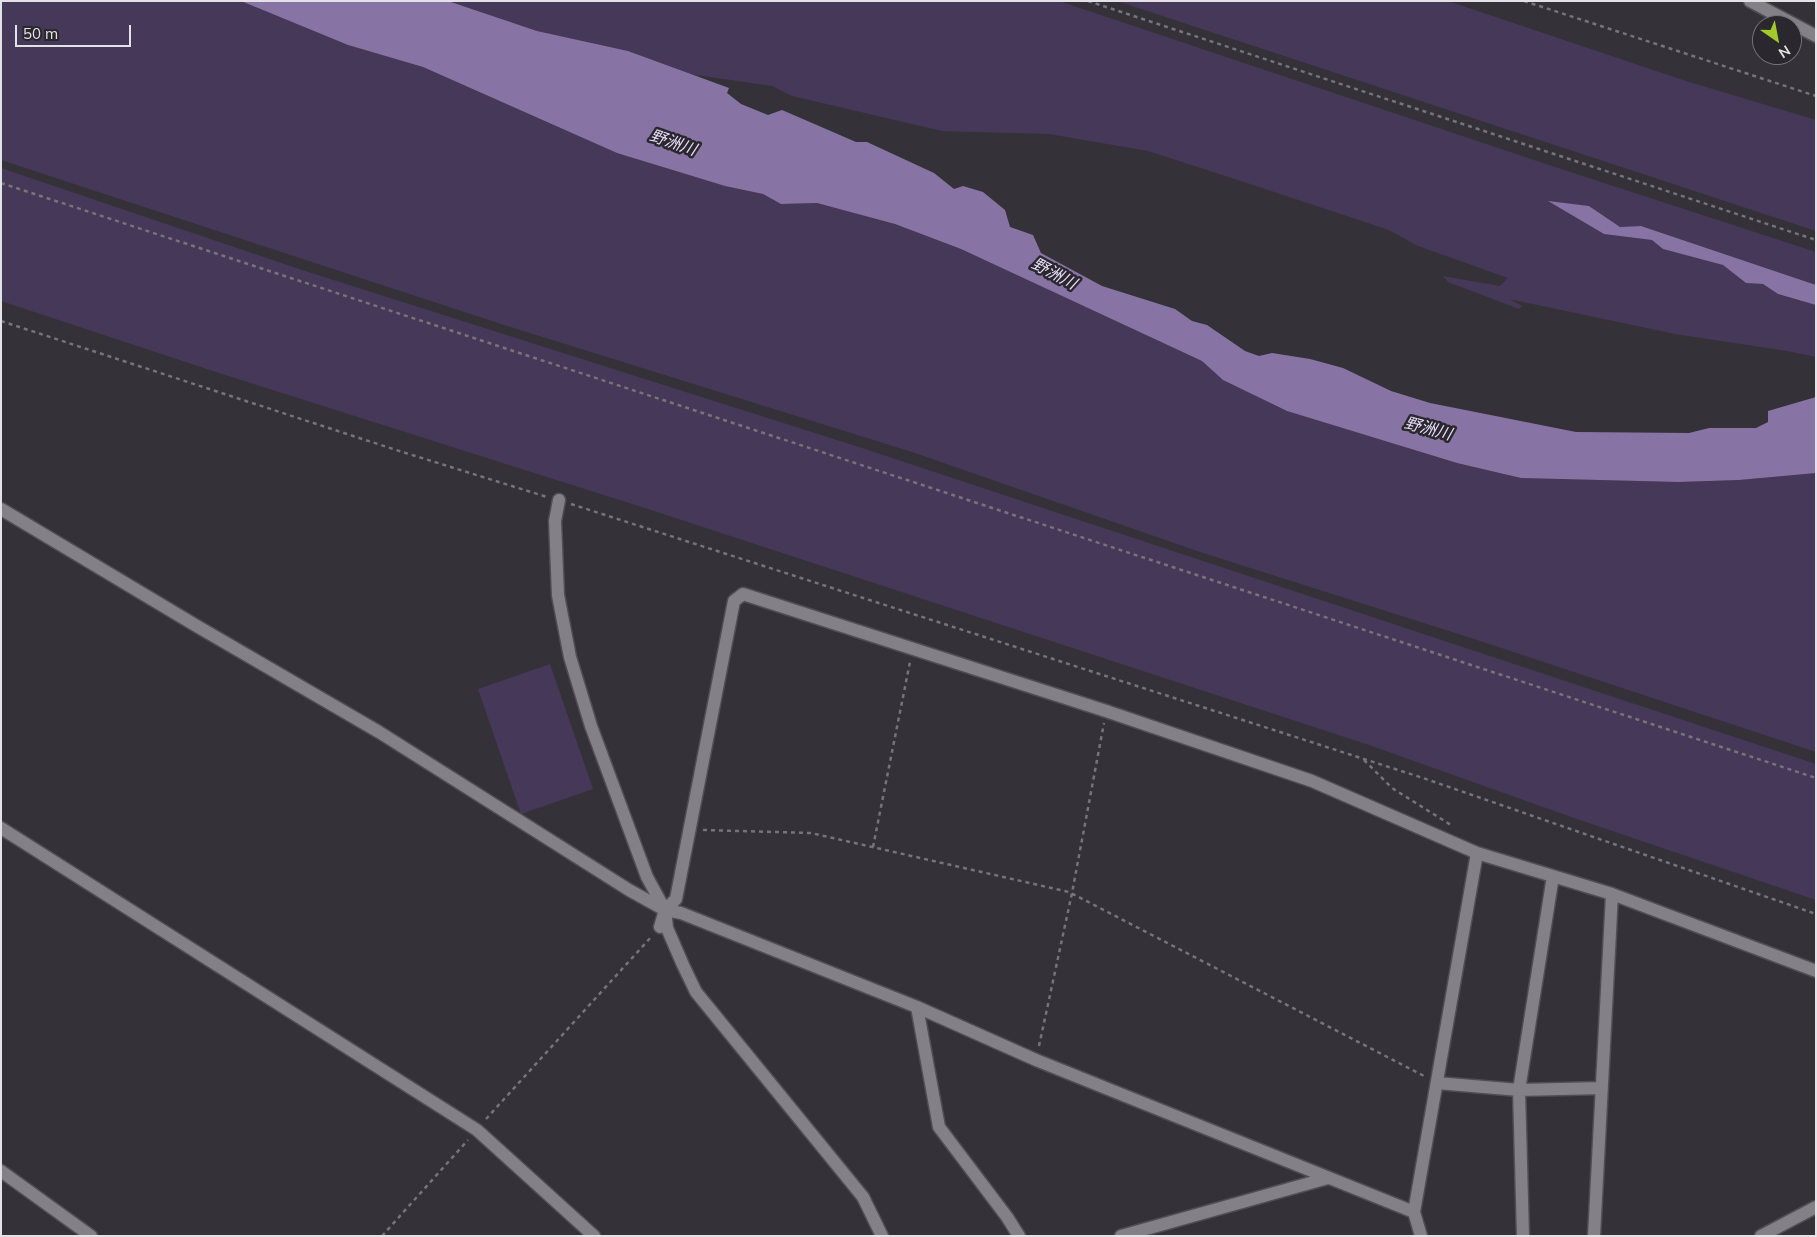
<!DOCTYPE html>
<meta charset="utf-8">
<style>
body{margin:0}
#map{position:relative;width:1817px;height:1237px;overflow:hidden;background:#343238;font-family:Mulish,sans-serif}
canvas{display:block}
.frame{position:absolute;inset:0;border:2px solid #e4e2e6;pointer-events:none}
.north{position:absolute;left:1752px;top:15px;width:50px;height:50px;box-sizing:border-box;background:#2a282e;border:1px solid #747278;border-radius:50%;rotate:147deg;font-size:14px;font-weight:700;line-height:20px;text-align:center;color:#e4e2e6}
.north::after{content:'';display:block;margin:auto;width:18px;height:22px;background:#a1c92a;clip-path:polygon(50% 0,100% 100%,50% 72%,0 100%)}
.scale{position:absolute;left:15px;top:25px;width:116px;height:22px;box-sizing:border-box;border:2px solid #e4e2e6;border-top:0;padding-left:6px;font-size:15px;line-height:18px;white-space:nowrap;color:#e4e2e6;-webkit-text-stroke:4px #2a282e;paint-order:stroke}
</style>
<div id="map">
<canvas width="1817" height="1237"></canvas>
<div class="frame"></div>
<div class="north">N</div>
<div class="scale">50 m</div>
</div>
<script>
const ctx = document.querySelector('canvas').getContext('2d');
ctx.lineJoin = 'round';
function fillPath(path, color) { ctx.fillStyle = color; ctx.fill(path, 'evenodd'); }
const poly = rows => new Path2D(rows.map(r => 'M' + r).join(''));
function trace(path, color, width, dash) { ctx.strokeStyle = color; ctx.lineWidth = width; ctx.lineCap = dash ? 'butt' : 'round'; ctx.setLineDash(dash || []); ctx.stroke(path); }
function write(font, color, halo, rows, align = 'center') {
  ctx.font = font + ' Mulish,"Noto Sans JP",sans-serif'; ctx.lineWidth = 5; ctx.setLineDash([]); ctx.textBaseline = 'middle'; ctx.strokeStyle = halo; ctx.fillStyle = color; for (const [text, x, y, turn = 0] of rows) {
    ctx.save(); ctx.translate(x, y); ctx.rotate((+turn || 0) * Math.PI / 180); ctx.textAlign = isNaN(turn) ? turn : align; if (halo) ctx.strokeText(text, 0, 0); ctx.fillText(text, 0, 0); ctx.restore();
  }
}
fillPath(poly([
 [1,1,241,1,348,45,423,67,617,153,725,186,763,194,781,204,817,203,895,224,961,249,1202,361,1223,380,1287,411,1457,463,1521,478,1678,482,1739,480,1816,473,1816,752,1471,638,1200,552,912,452,501,324,1,160],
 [448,1,1059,1,1552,166,1816,252,1816,285,1641,226,1620,227,1589,206,1550,202,1604,234,1652,240,1663,249,1723,265,1746,283,1763,284,1778,294,1816,305,1816,357,1787,351,1675,334,1509,299,1522,306,1519,309,1448,282,1443,276,1500,286,1508,278,1418,246,1389,230,1244,182,1148,151,1049,134,942,131,792,96,772,86,689,74,628,51,537,31],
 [1117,1,1448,1,1686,81,1816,120,1816,231],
 [1,168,302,270,862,448,1816,764,1816,900,1574,818,1369,745,651,510,219,373,1,301],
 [550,664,593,789,521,814,478,689]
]), '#463859');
fillPath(poly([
 [241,1,448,1,537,31,628,51,729,88,727,93,741,104,768,115,782,110,856,142,867,142,934,173,954,189,963,186,983,192,1005,210,1010,227,1033,235,1041,253,1102,286,1175,309,1192,321,1207,325,1245,351,1259,356,1272,353,1310,359,1343,368,1391,391,1430,403,1576,432,1689,433,1709,428,1756,428,1768,422,1768,411,1816,397,1816,473,1739,480,1678,482,1521,478,1457,463,1287,411,1223,380,1202,361,961,249,895,224,817,203,781,204,763,194,725,186,617,153,423,67,348,45],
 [1548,201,1589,206,1620,227,1641,226,1816,285,1816,305,1778,294,1763,284,1746,283,1723,265,1663,249,1652,240,1604,234]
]), '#8874a4');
const minor = poly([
 [1750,1,1816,36],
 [559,500,555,521,558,595,570,657,591,726,647,877,665,910,667,928,683,965,696,992,863,1197,882,1236],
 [1,509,195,625,379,732,629,890,665,910,681,913,917,1007,1036,1060,1414,1212],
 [1,828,477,1130,594,1236],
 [660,927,665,910,676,899,734,601,743,594,1106,711,1312,781,1477,853,1612,894,1816,971],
 [917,1007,939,1127,1007,1217,1019,1236],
 [1437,1083,1519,1090,1602,1088],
 [1121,1236,1328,1178],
 [1421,1236,1414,1212,1477,853],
 [1523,1236,1519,1090,1553,876],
 [1594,1236,1612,894],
 [1761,1236,1816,1207]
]);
const tertiary = poly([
 [1,1171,91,1236]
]);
trace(minor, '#504e53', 15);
trace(tertiary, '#504e53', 15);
trace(poly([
 [1088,1,1816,240],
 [1524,1,1816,96],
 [1,183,1816,778],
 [1,321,393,449,547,497],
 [571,504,1423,778,1816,914],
 [1364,760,1392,788,1451,825],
 [703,830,811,833,1069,892,1424,1076],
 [873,847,910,662],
 [1039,1046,1072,893,1104,723],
 [486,1119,652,936],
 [382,1236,468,1140]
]), '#767479', 2.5, [4, 4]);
trace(minor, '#838087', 12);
trace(tertiary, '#838087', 12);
write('italic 16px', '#e7dcf9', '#2a282e', [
 ["野洲川",673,143,19],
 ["野洲川",1054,274,28],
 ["野洲川",1428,429,15]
]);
</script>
